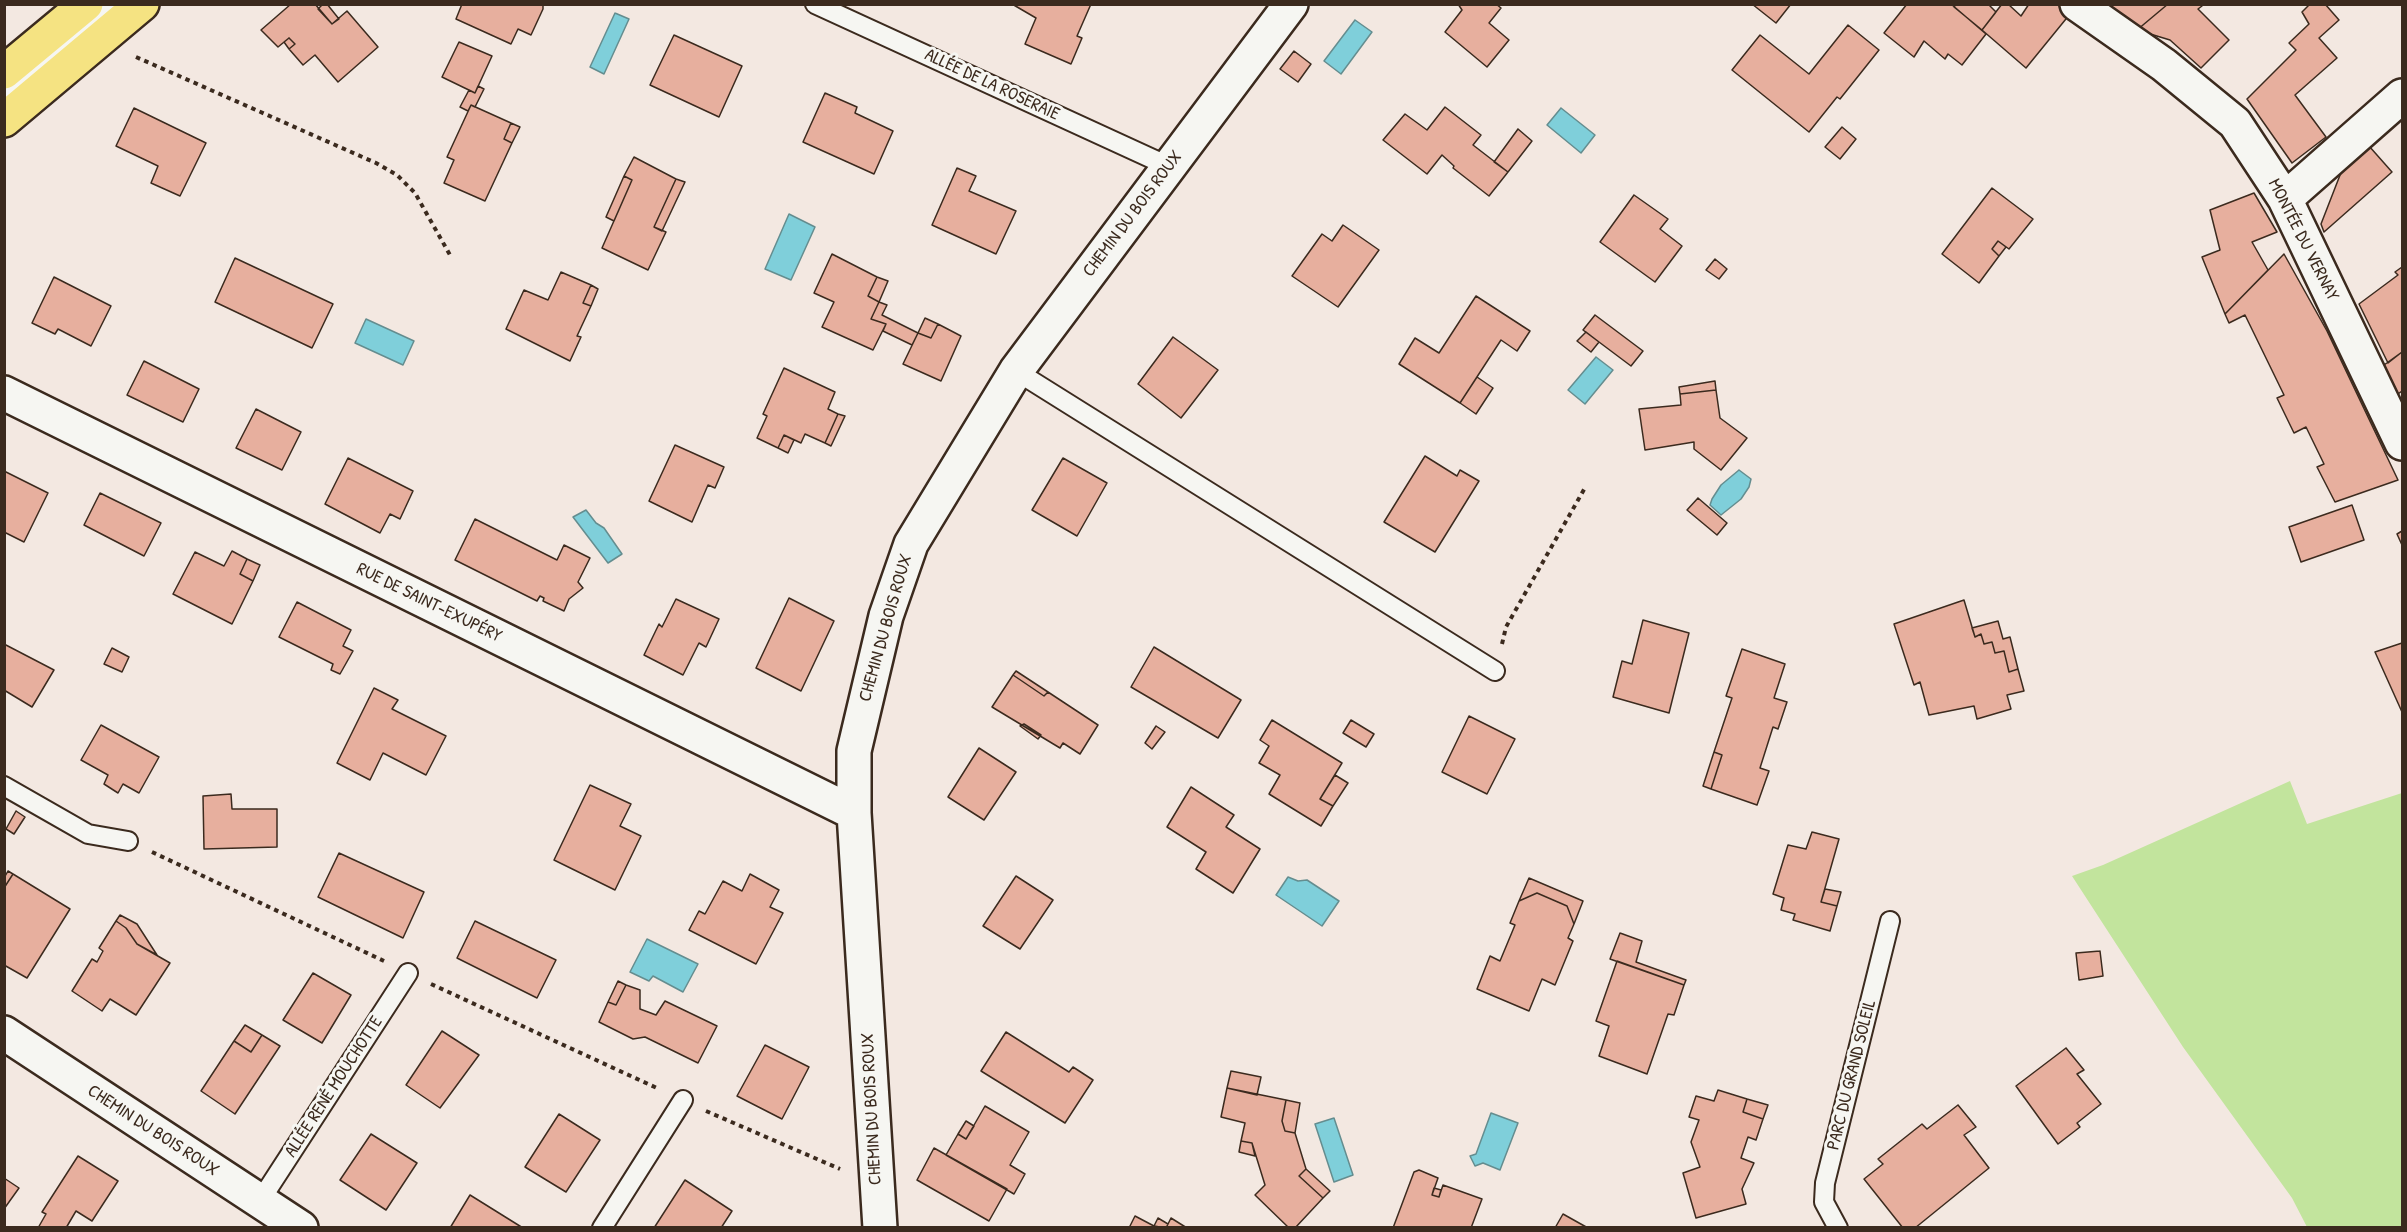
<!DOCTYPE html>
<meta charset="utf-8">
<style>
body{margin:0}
#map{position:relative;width:2407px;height:1232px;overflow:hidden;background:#f3e8e1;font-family:"Patrick Hand",sans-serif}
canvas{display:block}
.frame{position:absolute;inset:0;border:6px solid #3b2a1e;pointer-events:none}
</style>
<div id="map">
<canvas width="2407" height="1232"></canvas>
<div class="frame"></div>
</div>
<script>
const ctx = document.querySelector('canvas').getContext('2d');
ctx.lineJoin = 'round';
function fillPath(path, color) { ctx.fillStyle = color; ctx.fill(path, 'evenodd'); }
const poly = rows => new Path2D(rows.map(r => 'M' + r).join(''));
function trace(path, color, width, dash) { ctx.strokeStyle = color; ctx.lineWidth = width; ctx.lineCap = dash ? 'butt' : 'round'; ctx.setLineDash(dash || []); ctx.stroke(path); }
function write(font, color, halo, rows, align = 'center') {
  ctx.font = font + ' "Patrick Hand",sans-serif'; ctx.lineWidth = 6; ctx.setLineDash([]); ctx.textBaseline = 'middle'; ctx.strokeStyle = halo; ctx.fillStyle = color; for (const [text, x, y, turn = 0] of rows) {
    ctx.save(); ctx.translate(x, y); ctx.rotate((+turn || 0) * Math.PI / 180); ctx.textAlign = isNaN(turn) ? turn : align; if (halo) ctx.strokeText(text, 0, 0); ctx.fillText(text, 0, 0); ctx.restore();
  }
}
fillPath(poly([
 [2290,781,2307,824,2402,793,2402,1227,2307,1227,2292,1198,2183,1047,2072,876,2103,865]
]), '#c2e49d');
const water = poly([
 [615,13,629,19,604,74,590,67,615,13],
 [1355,20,1372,32,1341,74,1324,61,1355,20],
 [1561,108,1595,135,1581,153,1547,125,1561,108],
 [789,214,815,227,791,280,765,269,789,214],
 [366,319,414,341,403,365,355,343,366,319],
 [1596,357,1613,370,1585,404,1568,390,1596,357],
 [1739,470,1751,479,1749,487,1741,499,1721,515,1710,505,1712,499,1721,485,1739,470],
 [586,510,596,523,604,528,622,554,608,563,573,517,586,510],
 [1288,877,1298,881,1307,880,1339,901,1322,926,1276,895,1288,877],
 [647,939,698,964,683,992,653,976,649,981,630,972,647,939],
 [1491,1113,1518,1123,1500,1170,1483,1163,1475,1166,1470,1156,1476,1154,1491,1113],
 [1334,1118,1353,1175,1334,1182,1315,1124,1334,1118]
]);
fillPath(water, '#7fcfda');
trace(water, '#648d8f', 1.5);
const building = poly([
 [291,4,315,4,332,24,347,11,378,47,338,82,315,55,303,65,289,49,295,44,289,38,278,47,261,30,291,4],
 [323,4,327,4,339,19,332,24,318,9,323,4],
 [462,4,543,4,543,9,531,35,518,29,511,44,456,19,462,4],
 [1012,4,1091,4,1077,36,1082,38,1071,64,1025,44,1036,18,1012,4],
 [1458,4,1496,4,1501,8,1489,23,1509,40,1487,67,1445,32,1462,10,1458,4],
 [1752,4,1791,4,1776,23,1752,4],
 [1907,4,1951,4,1986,34,1962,65,1948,54,1945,59,1924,41,1914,57,1884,33,1907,4],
 [1956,4,1988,4,1996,12,1982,30,1954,7,1956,4],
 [2002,4,2008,4,2021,16,2029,4,2057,4,2070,14,2026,68,1982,30,2002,4],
 [2098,4,2168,4,2137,30,2098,4],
 [2168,4,2200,4,2202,6,2198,9,2229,40,2201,68,2170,40,2137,30,2168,4],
 [2310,4,2325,4,2339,20,2319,38,2337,58,2295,95,2326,137,2292,163,2247,99,2296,50,2289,43,2309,24,2302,12,2310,4],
 [1848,25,1879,50,1840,99,1837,97,1809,132,1732,70,1760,35,1809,74,1848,25],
 [674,35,742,66,719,117,650,85,674,35],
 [289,38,295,44,289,49,284,42,289,38],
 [459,42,492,56,475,93,442,77,459,42],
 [1294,51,1311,64,1298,82,1280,69,1294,51],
 [478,86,484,89,475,107,471,105,468,111,460,107,469,90,475,93,478,86],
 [825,93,857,107,855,113,893,131,874,174,803,142,825,93],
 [471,105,511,123,504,139,512,143,485,201,444,183,454,160,447,157,471,105],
 [1445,107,1481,135,1473,145,1508,172,1489,196,1453,168,1454,166,1442,155,1427,174,1383,140,1405,114,1427,130,1445,107],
 [134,108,206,143,180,196,151,183,158,166,116,146,134,108],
 [511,123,520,127,512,143,504,139,511,123],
 [1842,127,1856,139,1840,159,1825,147,1842,127],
 [1518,129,1532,141,1508,172,1494,162,1518,129],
 [2369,146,2392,172,2324,232,2321,224,2342,170,2369,146],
 [634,157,676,179,654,227,666,232,648,270,602,248,632,180,624,176,634,157],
 [957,168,976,176,969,191,1016,211,996,254,932,225,957,168],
 [624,176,632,180,614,221,606,217,624,176],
 [676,179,685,182,662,231,654,227,676,179],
 [1992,188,2033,219,2009,249,1998,241,1992,249,1999,256,1979,283,1942,254,1992,188],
 [2254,193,2277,232,2252,242,2268,270,2225,314,2202,257,2220,250,2210,210,2254,193],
 [1634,195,1668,219,1660,229,1682,246,1655,282,1600,242,1634,195],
 [1343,225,1379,250,1338,307,1292,276,1322,234,1332,241,1343,225],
 [1998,241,2006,247,1999,256,1992,249,1998,241],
 [832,254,877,277,868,296,879,302,871,319,886,324,873,350,822,327,834,302,814,293,832,254],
 [2284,254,2327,331,2398,480,2335,502,2317,467,2324,464,2306,427,2294,433,2277,398,2284,395,2245,315,2229,323,2225,314,2284,254],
 [235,258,333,304,312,348,215,302,235,258],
 [1715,259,1727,269,1719,279,1706,270,1715,259],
 [2402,267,2402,352,2388,363,2359,304,2398,275,2395,272,2402,267],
 [561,272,591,285,583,303,591,306,577,336,581,337,570,361,506,329,524,290,548,300,561,272],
 [54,277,111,306,91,346,58,329,55,334,32,323,54,277],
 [877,277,888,281,879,302,868,296,877,277],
 [591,285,598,289,591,306,583,303,591,285],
 [1476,296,1530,331,1517,351,1501,340,1460,403,1399,364,1415,338,1439,353,1476,296],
 [879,302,887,305,882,315,918,333,912,345,883,331,886,324,871,319,879,302],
 [1595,315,1643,351,1631,366,1583,330,1595,315],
 [925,318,938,324,931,338,918,333,925,318],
 [938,324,961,336,941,381,903,364,918,333,931,338,938,324],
 [1586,332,1599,342,1591,352,1577,341,1586,332],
 [1173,337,1218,370,1181,418,1138,384,1173,337],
 [2402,352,2402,391,2398,394,2384,365,2402,352],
 [144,361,199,389,183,422,127,395,144,361],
 [784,368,835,392,828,409,838,414,825,443,805,434,801,443,784,435,778,448,757,438,767,416,763,414,784,368],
 [1477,377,1493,388,1476,414,1460,403,1477,377],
 [1715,381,1716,390,1680,394,1679,387,1715,381],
 [1716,390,1720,418,1747,438,1721,470,1694,449,1694,442,1645,450,1639,409,1681,405,1680,394,1716,390],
 [256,409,301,432,282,470,236,448,256,409],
 [838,414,845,416,831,446,825,443,838,414],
 [784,435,794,440,788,453,778,448,784,435],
 [675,445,724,467,715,488,708,485,692,522,649,501,675,445],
 [1425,456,1457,476,1460,470,1479,481,1435,552,1384,522,1425,456],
 [348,458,413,491,400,519,390,514,380,533,325,504,348,458],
 [1063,458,1107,483,1077,536,1032,510,1063,458],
 [4,471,48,493,24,542,4,532,4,471],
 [100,493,161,523,144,556,84,525,100,493],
 [1698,498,1727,523,1717,535,1687,510,1698,498],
 [2352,505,2364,540,2301,562,2289,527,2352,505],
 [475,519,557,560,564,545,590,558,578,582,583,588,569,599,564,611,543,601,544,598,540,596,537,601,455,560,475,519],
 [2402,531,2402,545,2397,534,2402,531],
 [232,551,247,559,240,574,253,581,232,624,173,594,195,552,224,566,232,551],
 [247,559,260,565,253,581,240,574,247,559],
 [789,598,834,621,801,691,756,668,789,598],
 [676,599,719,619,706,647,699,643,683,675,644,655,659,624,662,627,676,599],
 [1964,600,1975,637,1981,634,1984,644,1992,642,1995,653,2004,651,2009,672,2018,669,2024,691,2007,695,2011,709,1977,719,1974,706,1929,715,1920,682,1914,685,1894,624,1964,600],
 [297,602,351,630,343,646,353,651,340,674,331,670,333,664,279,637,297,602],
 [1643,620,1689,633,1669,713,1613,697,1622,661,1632,664,1643,620],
 [1998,621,2003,639,2010,637,2018,669,2009,672,2004,651,1995,653,1992,642,1984,644,1981,634,1975,637,1972,628,1998,621],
 [2402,643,2402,712,2375,652,2402,643],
 [4,644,54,670,32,707,4,690,4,644],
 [1154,647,1241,700,1218,738,1131,687,1154,647],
 [112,648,129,657,122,672,104,664,112,648],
 [1742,649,1785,664,1774,698,1787,702,1778,729,1773,727,1760,768,1769,771,1757,805,1711,789,1722,755,1714,752,1732,698,1726,696,1742,649],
 [1016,671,1048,692,1044,696,1013,675,1016,671],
 [1013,675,1044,696,1048,692,1098,725,1080,754,1063,743,1060,748,992,707,1013,675],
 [374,688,398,700,392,709,446,736,426,775,383,753,370,780,337,763,374,688],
 [1469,716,1515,739,1487,794,1442,772,1469,716],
 [1272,720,1342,763,1320,799,1333,806,1321,826,1269,794,1280,775,1259,763,1269,746,1260,740,1272,720],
 [1351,720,1374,734,1366,747,1343,733,1351,720],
 [1024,724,1041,735,1038,739,1020,726,1024,724],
 [101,725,159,757,139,793,123,784,118,793,104,784,108,775,81,760,101,725],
 [1156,726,1165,732,1152,749,1145,743,1156,726],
 [979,748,1016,772,984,820,948,797,979,748],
 [1714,752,1722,755,1711,789,1703,786,1714,752],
 [1335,775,1348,783,1333,806,1320,799,1335,775],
 [590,785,631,804,620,826,641,836,615,890,554,860,590,785],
 [1191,787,1234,815,1226,827,1260,849,1233,893,1196,869,1206,852,1167,827,1191,787],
 [231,794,232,809,277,809,277,847,204,849,203,796,231,794],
 [16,811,25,817,14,834,6,829,16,811],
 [1812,832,1839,839,1821,902,1837,906,1830,931,1793,920,1795,914,1781,910,1784,898,1773,894,1788,845,1806,849,1812,832],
 [339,853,424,892,403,938,318,897,339,853],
 [8,871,13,874,4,888,4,878,8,871],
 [13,874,70,909,27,978,4,965,4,888,13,874],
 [750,874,779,890,770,907,783,913,756,964,689,930,699,911,705,914,723,881,742,891,750,874],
 [1016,876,1053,900,1020,949,983,926,1016,876],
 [1529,878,1583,901,1574,924,1567,906,1537,893,1519,901,1529,878],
 [1825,889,1841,892,1837,906,1821,902,1825,889],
 [1537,893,1567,906,1574,924,1568,938,1573,941,1555,985,1542,979,1529,1011,1477,989,1490,956,1500,961,1515,925,1510,923,1519,901,1537,893],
 [120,915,137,924,157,955,137,944,126,928,116,921,120,915],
 [116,921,126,928,137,944,170,963,136,1015,110,999,102,1011,72,991,92,959,97,962,103,951,99,948,116,921],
 [475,921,556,960,537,998,457,958,475,921],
 [1620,933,1642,941,1636,962,1686,980,1684,985,1610,959,1620,933],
 [2100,951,2103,976,2079,980,2076,953,2100,951],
 [1617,961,1684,985,1674,1015,1668,1014,1647,1074,1599,1056,1609,1026,1596,1021,1617,961],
 [313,973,351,995,322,1043,283,1020,313,973],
 [618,981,626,985,616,1005,608,1002,618,981],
 [626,985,640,990,640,1009,656,1015,665,1001,717,1026,698,1063,645,1037,633,1039,599,1022,608,1002,616,1005,626,985],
 [245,1025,262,1035,251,1052,234,1041,245,1025],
 [442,1031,479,1055,440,1108,406,1085,442,1031],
 [1006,1032,1069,1072,1073,1067,1093,1080,1065,1123,981,1071,1006,1032],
 [262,1035,280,1046,235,1114,201,1091,234,1041,251,1052,262,1035],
 [765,1045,809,1067,782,1119,737,1096,765,1045],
 [2066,1048,2084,1070,2077,1074,2101,1104,2077,1123,2080,1127,2058,1144,2016,1086,2066,1048],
 [1231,1071,1261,1077,1257,1095,1227,1088,1231,1071],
 [1227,1088,1286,1100,1282,1121,1285,1131,1295,1133,1306,1169,1299,1176,1323,1198,1295,1228,1289,1228,1255,1195,1265,1185,1252,1143,1241,1141,1245,1123,1221,1117,1227,1088],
 [1718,1090,1747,1099,1743,1112,1763,1119,1756,1140,1748,1137,1741,1158,1754,1163,1742,1189,1746,1204,1696,1218,1683,1173,1700,1167,1691,1142,1699,1120,1689,1117,1696,1096,1714,1101,1718,1090],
 [1747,1099,1768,1105,1763,1119,1743,1112,1747,1099],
 [1286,1100,1300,1103,1295,1133,1285,1131,1282,1121,1286,1100],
 [1958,1105,1976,1127,1964,1135,1989,1168,1915,1228,1903,1228,1864,1179,1883,1164,1878,1159,1922,1124,1927,1129,1958,1105],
 [985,1106,1029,1132,1010,1165,1025,1174,1014,1194,946,1155,958,1134,966,1139,985,1106],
 [559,1114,600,1140,566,1192,525,1167,559,1114],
 [966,1121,974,1126,966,1139,958,1134,966,1121],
 [371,1134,417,1163,386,1210,340,1180,371,1134],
 [1241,1141,1252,1143,1255,1156,1239,1152,1241,1141],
 [934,1148,1007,1189,989,1221,917,1180,934,1148],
 [78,1156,118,1181,92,1221,76,1211,66,1228,38,1228,46,1214,42,1212,78,1156],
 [1306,1169,1330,1191,1323,1198,1299,1176,1306,1169],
 [1419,1170,1438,1178,1432,1195,1439,1197,1443,1185,1482,1199,1471,1228,1393,1228,1414,1172,1419,1170],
 [4,1178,19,1188,4,1209,4,1178],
 [685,1180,732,1211,721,1228,654,1228,685,1180],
 [1434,1188,1441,1190,1439,1197,1432,1195,1434,1188],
 [470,1195,523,1228,450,1228,470,1195],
 [1563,1214,1588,1228,1555,1228,1563,1214],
 [1135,1216,1154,1226,1157,1228,1129,1228,1135,1216],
 [1158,1218,1168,1224,1166,1228,1154,1226,1158,1218],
 [1171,1218,1187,1228,1166,1228,1171,1218]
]);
fillPath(building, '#e7af9e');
trace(building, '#3b2a1e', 1.5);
const service = poly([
 [815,4,1168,166],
 [10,93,114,4],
 [1016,371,1495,671],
 [4,786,88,834,128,841],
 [260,1201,408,973],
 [602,1228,683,1100],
 [1838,1228,1824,1202,1825,1183,1890,921]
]);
const minor = poly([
 [2077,4,2164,65,2235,123,2285,199,2402,443],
 [2285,199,2402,96],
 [4,393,854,813],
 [4,1033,301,1228],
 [880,1228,854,813,854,751,886,616,911,544,1016,371,1291,4]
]);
const primary = poly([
 [4,72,86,4],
 [4,120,142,4]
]);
trace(service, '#3b2a1e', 22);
trace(minor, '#3b2a1e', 38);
trace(primary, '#3b2a1e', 38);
trace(poly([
 [136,57,376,163,397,175,415,193,450,255],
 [1502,644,1506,627,1586,486],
 [152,852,384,961],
 [431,984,659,1089],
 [706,1111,840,1169]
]), '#3b2a1e', 4, [4.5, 4.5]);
trace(service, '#f6f6f2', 18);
trace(minor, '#f6f6f2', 33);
trace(primary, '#f5e382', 33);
write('18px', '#3b2a1e', '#f6f6f2', [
 ["ALLÉE DE LA ROSERAIE",992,85,25],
 ["CHEMIN DU BOIS ROUX",1133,214,-53],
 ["MONTÉE DU VERNAY",2303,240,63],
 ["RUE DE SAINT-EXUPÉRY",429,603,26],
 ["CHEMIN DU BOIS ROUX",886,628,-74],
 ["PARC DU GRAND SOLEIL",1852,1075,-76],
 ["ALLÉE RENÉ MOUCHOTTE",334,1087,-57],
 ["CHEMIN DU BOIS ROUX",872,1109,-93],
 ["CHEMIN DU BOIS ROUX",153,1131,33]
]);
</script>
